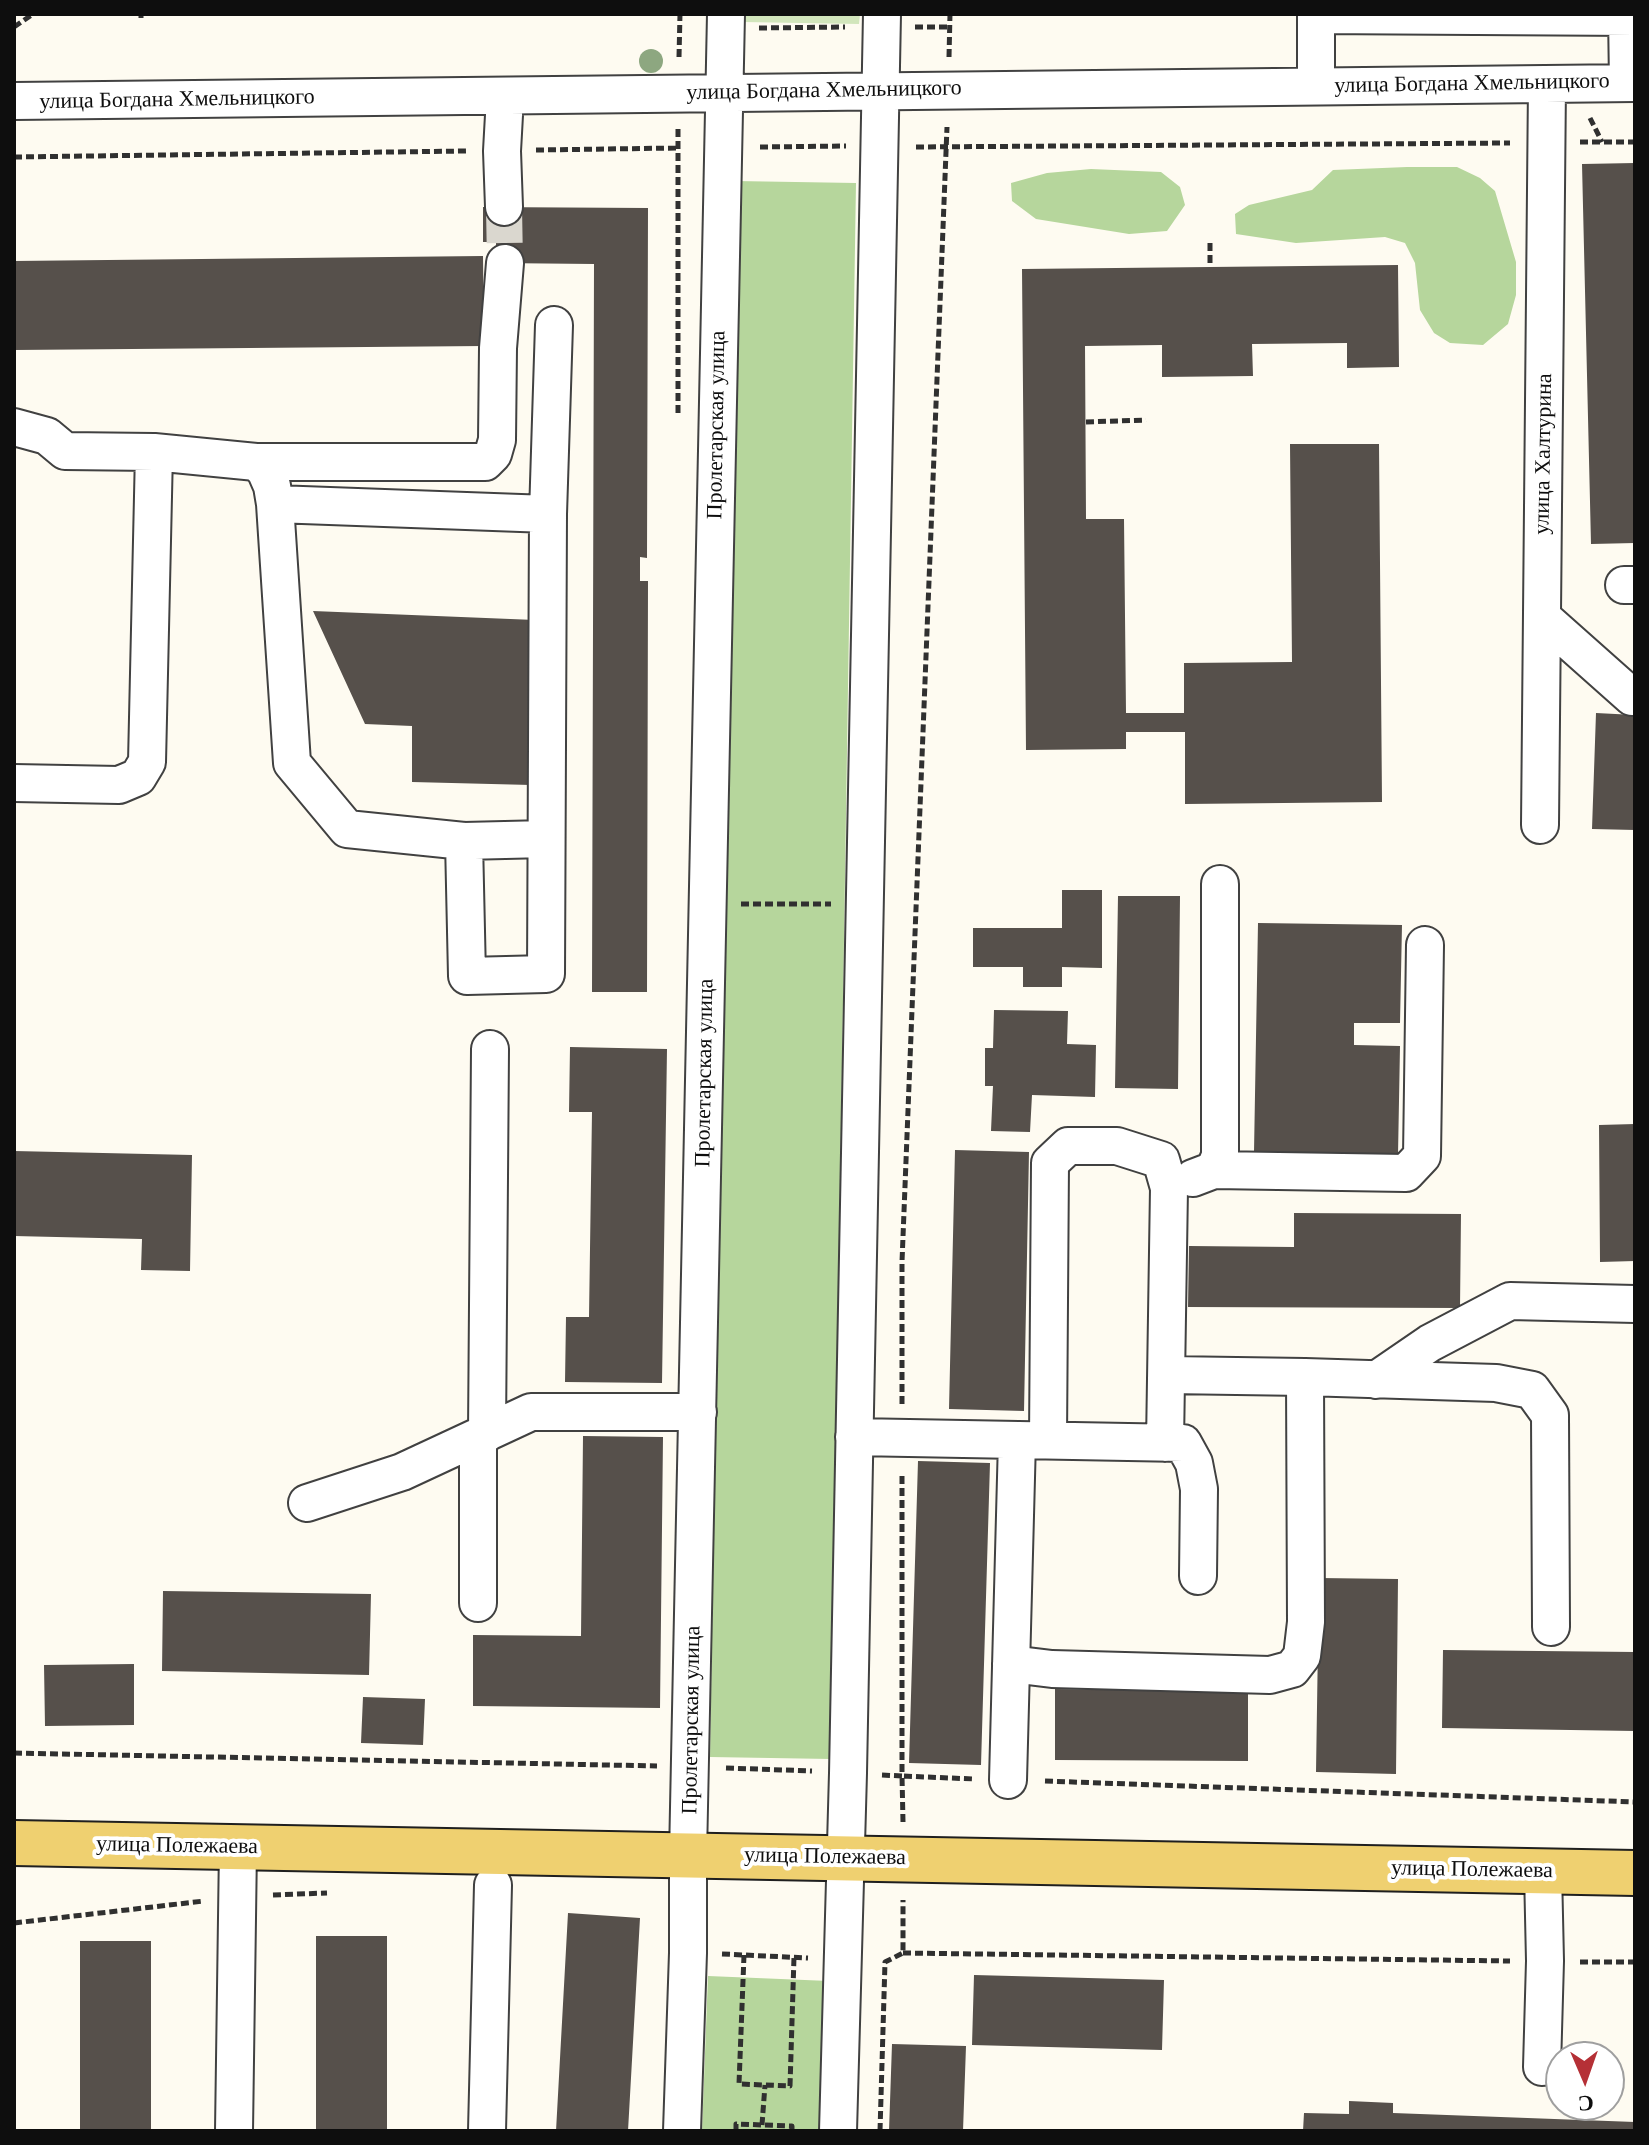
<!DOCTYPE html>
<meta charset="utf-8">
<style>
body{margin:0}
#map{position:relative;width:1649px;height:2145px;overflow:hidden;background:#fefbf1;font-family:Georgia,serif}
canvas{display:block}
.frame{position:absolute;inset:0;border:16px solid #0e0e0e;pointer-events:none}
.north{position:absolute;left:1545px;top:2041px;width:80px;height:80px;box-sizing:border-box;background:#fff;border:2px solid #9f9f9f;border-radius:50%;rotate:178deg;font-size:22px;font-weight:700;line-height:32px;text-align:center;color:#0e0e0e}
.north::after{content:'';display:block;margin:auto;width:28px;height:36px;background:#b53036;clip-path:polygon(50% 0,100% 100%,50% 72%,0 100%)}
</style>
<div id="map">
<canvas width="1649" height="2145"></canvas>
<div class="frame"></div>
<div class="north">С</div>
</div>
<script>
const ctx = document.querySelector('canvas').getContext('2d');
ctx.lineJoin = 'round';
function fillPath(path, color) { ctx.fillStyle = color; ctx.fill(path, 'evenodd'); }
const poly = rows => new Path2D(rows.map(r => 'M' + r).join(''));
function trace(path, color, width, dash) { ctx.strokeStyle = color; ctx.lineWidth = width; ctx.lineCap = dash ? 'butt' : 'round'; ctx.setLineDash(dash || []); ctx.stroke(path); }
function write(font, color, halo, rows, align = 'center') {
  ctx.font = font + ' Georgia,serif'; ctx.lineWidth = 8; ctx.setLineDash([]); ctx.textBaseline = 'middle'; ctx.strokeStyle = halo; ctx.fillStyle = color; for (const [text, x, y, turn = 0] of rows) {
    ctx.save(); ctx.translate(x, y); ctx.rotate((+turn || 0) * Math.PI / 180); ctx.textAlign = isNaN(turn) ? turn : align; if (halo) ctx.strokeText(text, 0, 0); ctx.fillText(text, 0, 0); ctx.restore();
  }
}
fillPath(poly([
 [743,14,860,14,859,24,743,22]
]), '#d2e6bc');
fillPath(poly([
 [1407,167,1457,167,1480,178,1495,191,1516,262,1516,295,1508,324,1483,345,1450,343,1434,333,1420,310,1415,263,1405,243,1385,237,1296,243,1236,234,1235,214,1249,205,1312,190,1333,170],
 [1091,169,1161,172,1180,187,1185,205,1167,231,1129,234,1036,219,1012,201,1011,183,1047,173],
 [735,181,856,183,831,1759,710,1757],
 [708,1976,829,1981,824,2131,702,2131]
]), '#b6d69c');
fillPath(poly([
 [1635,163,1635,543,1591,544,1582,164],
 [483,207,648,208,647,558,640,557,640,581,648,581,647,992,592,992,594,264,496,263,496,242,483,242],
 [483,256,484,346,14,350,14,261],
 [1398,265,1399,367,1347,368,1347,343,1252,344,1253,376,1162,377,1162,345,1085,346,1086,519,1124,519,1126,713,1184,713,1184,663,1292,662,1290,444,1379,444,1382,802,1185,804,1185,732,1126,732,1126,749,1026,750,1022,269],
 [313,611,535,620,531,785,412,782,412,726,365,724],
 [1596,713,1635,715,1635,830,1592,829],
 [1062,890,1102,890,1102,968,1062,967,1062,987,1023,987,1023,967,973,967,973,928,1062,928],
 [1118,896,1180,896,1178,1089,1115,1088],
 [1258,923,1402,925,1400,1023,1354,1023,1354,1045,1400,1046,1398,1155,1254,1152],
 [994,1010,1068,1011,1067,1044,1096,1045,1095,1097,1032,1095,1030,1132,991,1131,993,1086,985,1086,985,1048,993,1048],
 [570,1047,667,1049,662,1383,565,1382,566,1317,589,1317,592,1112,569,1112],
 [1635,1124,1635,1261,1600,1262,1599,1125],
 [955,1150,1029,1152,1024,1411,949,1409],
 [14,1151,192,1155,190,1271,141,1270,142,1239,14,1236],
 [1294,1213,1461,1214,1460,1308,1188,1307,1189,1246,1294,1247],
 [583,1436,663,1437,660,1708,473,1706,473,1635,581,1636],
 [918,1461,990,1463,981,1765,909,1763],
 [1319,1578,1398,1579,1396,1774,1316,1772],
 [163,1591,371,1594,369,1675,162,1671],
 [1443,1650,1635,1652,1635,1731,1442,1728],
 [134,1664,134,1725,45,1726,44,1665],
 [1055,1689,1248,1691,1248,1761,1055,1760],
 [363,1697,425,1699,423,1745,361,1743],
 [568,1913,640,1918,628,2131,556,2131],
 [316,1936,387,1936,387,2131,316,2131],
 [80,1941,151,1941,151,2131,80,2131],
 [974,1975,1164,1980,1162,2050,972,2045],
 [892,2044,966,2046,963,2131,889,2131],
 [1349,2101,1393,2103,1393,2113,1635,2122,1635,2131,1303,2131,1304,2113,1349,2114]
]), '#56504b');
trace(poly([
 [504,207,505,263]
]), '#dad7cf', 36, [36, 18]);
const minor = poly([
 [1627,14,1628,83],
 [1316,15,1635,17],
 [1316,86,1316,14],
 [14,101,1635,83],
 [504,207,502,151,505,97],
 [14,427,47,436,65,451,154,452,256,462,265,470,272,486,275,504,548,514,554,325],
 [256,462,485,462,493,454,497,440,498,348,505,263],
 [275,504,292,763,347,829,464,841],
 [1624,585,1635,585],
 [1542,617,1632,697],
 [14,783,119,785,138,777,147,762,154,452],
 [1540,825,1547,84],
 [546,839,464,841,467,976,546,974,548,514],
 [1214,1170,1406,1173,1422,1156,1425,945],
 [1193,1178,1214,1170,1220,1156,1220,884],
 [1305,1377,1496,1383,1532,1390,1550,1415,1551,1627],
 [1376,1380,1430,1343,1510,1301,1635,1304],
 [487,1433,490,1049],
 [854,1437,1183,1443,1194,1463,1199,1489,1198,1576],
 [1048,1440,1050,1163,1068,1146,1117,1146,1161,1160,1169,1188,1165,1443],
 [307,1503,402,1472,531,1412,698,1412],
 [478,1603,478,1437],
 [1011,1664,1052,1669,1270,1675,1292,1669,1302,1656,1306,1622,1305,1377,1168,1375],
 [1008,1780,1017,1440],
 [1542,2067,1545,1961,1543,1871],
 [234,2131,238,1847],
 [487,2131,493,1885],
 [682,2131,688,1953,688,1855,726,14],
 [838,2131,848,1773,882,14]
]);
const major = poly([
 [14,1843,1635,1873]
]);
trace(minor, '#414141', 40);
trace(major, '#1f1f1f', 48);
trace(poly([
 [141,14,141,18],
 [14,27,33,14],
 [915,27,950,27],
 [759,28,845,27],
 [679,57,680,14],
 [949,57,950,14],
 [1590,118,1602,142],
 [1580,142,1635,142],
 [760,147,846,146],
 [916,147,1510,143],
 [536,150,678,148],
 [14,157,466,151],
 [1210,243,1210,267],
 [678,413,678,127],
 [1086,422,1146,420],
 [741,904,831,904],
 [902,1404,902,1262,947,127],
 [14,1753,657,1766],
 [726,1768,812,1771],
 [882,1775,902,1776,902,1474],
 [1045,1781,1635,1802],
 [903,1822,902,1776,975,1779],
 [273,1895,327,1893],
 [14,1923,204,1901],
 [903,1953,1510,1961],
 [722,1954,808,1958],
 [744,1955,739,2084,765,2085,790,2086,794,1957],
 [1580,1962,1635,1962],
 [762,2125,765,2085],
 [736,2131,736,2124,792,2126,792,2131],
 [880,2131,885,1962,903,1953,903,1900]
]), '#303030', 5, [8, 4]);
trace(minor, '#fff', 36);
trace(major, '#efd070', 44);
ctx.fillStyle = '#8da780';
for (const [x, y] of [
 [651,61]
]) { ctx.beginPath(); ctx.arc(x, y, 12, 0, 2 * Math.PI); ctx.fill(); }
write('22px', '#0e0e0e', '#fff', [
 ["улица Богдана Хмельницкого",1472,84,-1],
 ["улица Богдана Хмельницкого",824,91,-1],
 ["улица Богдана Хмельницкого",177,100,-1],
 ["Пролетарская улица",717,425,-89],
 ["улица Халтурина",1544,454,-89],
 ["Пролетарская улица",705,1073,-89],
 ["Пролетарская улица",692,1720,-89],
 ["улица Полежаева",177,1846,1],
 ["улица Полежаева",825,1857,1],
 ["улица Полежаева",1472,1870,1]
]);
</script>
